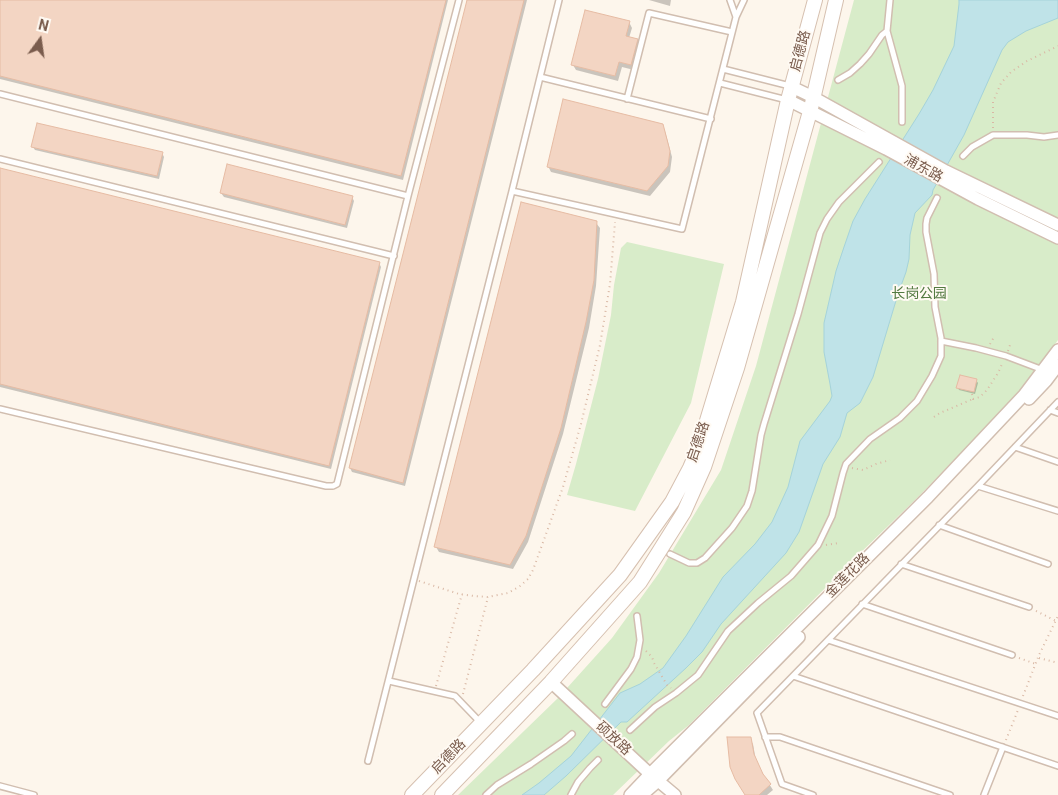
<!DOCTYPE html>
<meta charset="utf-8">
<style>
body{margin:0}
#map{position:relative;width:1058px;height:795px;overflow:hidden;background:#fdf6ec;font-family:Roboto,sans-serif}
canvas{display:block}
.north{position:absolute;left:15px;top:15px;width:50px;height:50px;-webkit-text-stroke:4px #fffaf3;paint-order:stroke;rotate:14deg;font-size:14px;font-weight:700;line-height:20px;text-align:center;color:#7a5c4d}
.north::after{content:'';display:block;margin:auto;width:18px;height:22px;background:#7a5c4d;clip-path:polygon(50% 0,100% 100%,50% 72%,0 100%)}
</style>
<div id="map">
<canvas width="1058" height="795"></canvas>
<div class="north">N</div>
</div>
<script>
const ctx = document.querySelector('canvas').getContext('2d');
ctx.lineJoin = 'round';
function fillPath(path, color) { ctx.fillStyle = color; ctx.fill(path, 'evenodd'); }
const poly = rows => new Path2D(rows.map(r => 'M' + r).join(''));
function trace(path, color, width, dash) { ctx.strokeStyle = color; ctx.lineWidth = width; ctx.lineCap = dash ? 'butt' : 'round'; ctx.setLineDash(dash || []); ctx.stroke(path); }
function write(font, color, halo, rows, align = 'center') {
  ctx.font = font + ' Roboto,"Noto Sans SC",sans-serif'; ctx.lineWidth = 4; ctx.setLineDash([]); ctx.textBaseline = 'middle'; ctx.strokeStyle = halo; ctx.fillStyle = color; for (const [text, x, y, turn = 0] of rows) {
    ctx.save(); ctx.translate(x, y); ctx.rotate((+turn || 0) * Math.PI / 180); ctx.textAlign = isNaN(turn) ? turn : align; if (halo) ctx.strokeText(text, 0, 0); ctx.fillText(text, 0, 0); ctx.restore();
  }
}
fillPath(poly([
 [854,0,1058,0,1058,340,1022,390,917,498,855,558,689,725,669,741,613,795,458,795,558,698,612,638,659,573,721,470,756,366],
 [627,242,724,264,691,403,635,511,567,495,576,464,598,379,611,315,614,285,621,248]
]), '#d8ecc9');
const water = poly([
 [959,0,1058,0,1058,18,1026,31,1008,42,1002,50,964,135,933,190,932,195,915,213,910,235,909,259,906,272,898,294,873,377,860,403,847,413,840,437,823,464,799,532,786,553,721,624,702,652,686,668,627,722,621,722,566,776,544,795,522,795,539,783,571,756,620,693,640,684,663,668,686,636,723,577,755,544,772,522,788,487,800,441,830,401,832,396,830,384,824,352,824,323,836,271,844,247,853,221,865,199,919,114,933,90,954,46,959,4,959,0]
]);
fillPath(water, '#bfe3e8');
trace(water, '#a5d3da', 1);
fillPath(poly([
 [0,0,448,0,403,180,0,79],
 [468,0,527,0,405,486,352,472,350,468],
 [649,0,671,0,670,6],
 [629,22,632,28,629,38,637,40,640,46,634,70,622,67,618,81,576,70,573,65],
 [662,125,665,131,672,157,670,172,650,196,551,172,548,166],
 [33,147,162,153,164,157,159,179,35,150],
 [0,169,379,263,381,267,331,469,0,387],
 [221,193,352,197,354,201,347,228,224,197],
 [596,223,600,228,596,286,589,328,563,434,528,542,513,569,439,552,436,547],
 [976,380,978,383,975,394,959,390,958,388],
 [750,739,753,744,756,761,764,776,773,790,767,795,747,795]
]), '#0003');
const building = poly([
 [0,0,446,0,401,176,0,76,0,0],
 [467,0,524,0,403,483,349,468,467,0],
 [585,10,630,21,626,36,638,39,631,65,619,62,615,76,571,65,585,10],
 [563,99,663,124,670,151,668,166,647,191,547,167,563,99],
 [37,123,163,152,157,176,31,147,37,123],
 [227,164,353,196,345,225,220,193,227,164],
 [0,168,380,262,329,466,0,384,0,168],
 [521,202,597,221,594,280,586,322,561,428,526,536,510,565,434,547,521,202],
 [960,375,977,379,974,392,956,388,960,375],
 [727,737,751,737,754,754,763,774,771,784,759,795,745,795,735,779,730,767,727,737]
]);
fillPath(building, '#f3d5c3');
trace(building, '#e6bba3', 1);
const service = poly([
 [559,0,512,191,682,229,736,17,744,0],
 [730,0,736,17],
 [890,0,887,31,902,86,902,122],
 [723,69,790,86],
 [540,77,711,119],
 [838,80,850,73,860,64,869,54,882,35,887,31],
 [720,83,787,100],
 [0,94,408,196],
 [627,99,649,13,732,32],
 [963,156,972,147,993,135,1027,135,1044,137,1058,135],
 [0,159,394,256],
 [941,341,976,348,1006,356,1043,370],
 [0,409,326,486,333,486,337,484,408,196,459,0],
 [1050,410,1058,413],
 [1015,447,1058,462],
 [978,486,1058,511],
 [939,525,1048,564],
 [670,554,689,563,697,563,705,558,732,528,747,506,752,491,761,435,764,424,798,314,820,233,827,219,839,202,879,162],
 [901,564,1029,607],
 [862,604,1012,655],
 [828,640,1058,716],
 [793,676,1058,766],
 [389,681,455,696,480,722],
 [605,704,631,669,637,657,640,640,637,616],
 [630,730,655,707,676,693,698,675,728,631,758,603,791,576,818,545,832,516,843,473,846,464,870,439,900,418,917,401,932,376,941,356,941,338,935,307,934,274,926,232,926,224,927,218,937,198],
 [765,737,780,737,950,795],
 [368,761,512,191],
 [0,786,34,795],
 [486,795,497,785,531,764,564,741,572,734],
 [571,795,578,782,590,768,598,760],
 [813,795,782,784,757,713,978,486,1058,402],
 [984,795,1003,747]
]);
const tertiary = poly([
 [792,87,813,97,946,171,1058,225],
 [788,100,886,149,978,199,1058,238],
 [1029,399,1046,381,1058,365],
 [551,682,650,774,675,795],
 [630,795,650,774,928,497,1024,395,1058,350],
 [642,795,658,781,799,637]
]);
const secondary = poly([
 [412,795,533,670,620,575,672,502,690,468,699,447,743,302,788,100,815,0],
 [442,795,551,682,640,582,684,512,704,467,737,368,811,108,836,0]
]);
trace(service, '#d1beb0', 8);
trace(tertiary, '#d1beb0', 14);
trace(secondary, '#d6c0b0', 16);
trace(poly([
 [993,128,993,102,1001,83,1011,72,1027,61,1058,46],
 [990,344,994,337],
 [1008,351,1010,345],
 [972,394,973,399,980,397,987,390,998,373,1003,362],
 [934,417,940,413,973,399],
 [852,468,863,470,876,464,890,460],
 [826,545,839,543],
 [419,581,459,594,474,596,488,597,508,593,520,586,528,579,533,570,563,487,581,424,600,345,610,284,615,222],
 [1036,611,1058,622],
 [646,651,652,657,654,663,667,685,671,688],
 [1019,658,1036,664],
 [1039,658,1058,663],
 [436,686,462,594],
 [463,694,488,597],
 [1023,696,1039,655,1058,616],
 [1006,740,1018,710]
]), '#d9b8a5', 2, [1, 4]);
trace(service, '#fff', 5);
trace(tertiary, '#fff', 11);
trace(secondary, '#fff', 14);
write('14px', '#7a5c4d', '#fffaf3', [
 ["启德路",801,51,-75],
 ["浦东路",923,169,29],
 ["启德路",699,442,-71],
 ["金莲花路",848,576,-45],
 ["硕放路",613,739,43],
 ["启德路",449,757,-46]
]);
write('14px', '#537a41', '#fffaf3', [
 ["长岗公园",919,294]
]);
</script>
